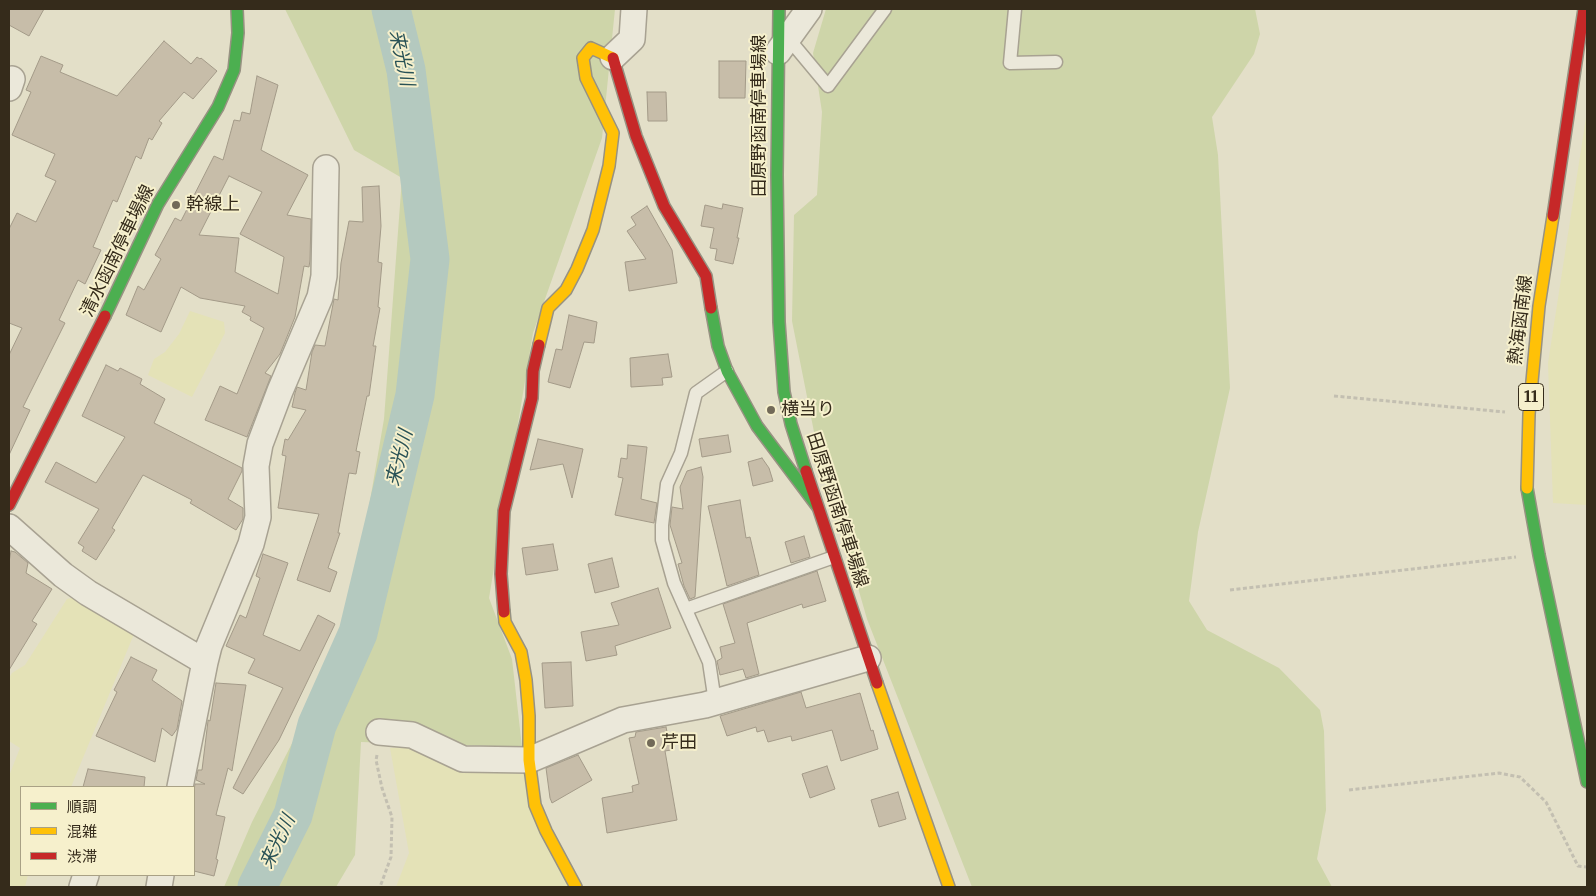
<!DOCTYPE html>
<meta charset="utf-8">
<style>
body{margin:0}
#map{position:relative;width:1596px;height:896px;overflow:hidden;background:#e3dfc8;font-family:Merriweather,"Noto Sans JP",serif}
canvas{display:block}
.frame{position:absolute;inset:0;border:10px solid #352b1b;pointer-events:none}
.legend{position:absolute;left:20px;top:786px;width:175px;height:90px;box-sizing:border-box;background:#f6f0cc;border:1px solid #a9a185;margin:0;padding:6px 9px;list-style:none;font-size:15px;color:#352b1b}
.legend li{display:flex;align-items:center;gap:10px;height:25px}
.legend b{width:25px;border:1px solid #a9a185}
</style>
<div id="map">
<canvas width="1596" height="896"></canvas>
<div class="frame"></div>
<ul class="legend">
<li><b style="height:6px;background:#4caf50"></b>順調</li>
<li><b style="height:6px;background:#ffc107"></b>混雑</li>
<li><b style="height:6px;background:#c62828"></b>渋滞</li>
</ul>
</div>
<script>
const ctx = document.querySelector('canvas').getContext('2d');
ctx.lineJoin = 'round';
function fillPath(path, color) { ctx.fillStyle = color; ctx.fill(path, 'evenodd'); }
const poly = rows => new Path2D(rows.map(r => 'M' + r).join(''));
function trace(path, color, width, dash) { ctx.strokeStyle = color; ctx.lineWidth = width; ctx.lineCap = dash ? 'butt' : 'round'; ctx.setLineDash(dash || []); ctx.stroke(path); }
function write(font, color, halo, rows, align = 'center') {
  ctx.font = font + ' Merriweather,"Noto Sans JP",serif'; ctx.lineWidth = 4; ctx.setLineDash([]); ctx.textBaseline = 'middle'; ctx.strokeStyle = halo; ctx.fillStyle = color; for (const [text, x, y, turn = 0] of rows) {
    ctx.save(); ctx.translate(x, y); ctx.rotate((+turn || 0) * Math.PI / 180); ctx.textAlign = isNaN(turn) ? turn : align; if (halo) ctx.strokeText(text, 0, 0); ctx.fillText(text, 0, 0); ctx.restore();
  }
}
fillPath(poly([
 [1587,111,1587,505,1553,503,1548,363],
 [190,311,224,322,225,333,192,397,148,375,154,359,165,352,179,334],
 [75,597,134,634,71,787,21,787,21,875,28,875,25,887,9,887,9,776,20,748,9,741,9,678,12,673,25,665,67,599],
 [420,746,523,769,568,887,396,887,409,853,390,748]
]), '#e4e2b7');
fillPath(poly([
 [285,9,615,9,602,138,533,333,489,598,512,659,522,747,361,742,355,855,336,887,224,887,252,822,347,635,384,419,402,178,354,150],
 [826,9,1255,9,1260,34,1254,54,1212,117,1218,155,1230,388,1198,532,1189,601,1207,630,1279,668,1320,710,1324,731,1326,810,1317,859,1332,887,972,887,867,619,816,442,792,321,794,215,817,195,822,112,813,53]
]), '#ced5a9');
trace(poly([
 [257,887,293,815,317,725,358,633,415,395,430,259,406,70,391,9]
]), '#b4c9bf', 39);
const building = poly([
 [9,9,44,9,29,36,9,25,9,9],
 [164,41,191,64,197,57,200,59,201,58,217,71,193,99,184,92,159,121,162,123,152,140,149,138,141,159,136,156,117,202,113,200,93,247,101,250,85,284,78,280,59,320,65,323,23,407,30,410,9,455,9,355,22,328,9,323,9,229,17,213,36,222,56,181,45,176,55,154,12,135,31,92,26,90,41,56,63,65,60,72,117,96,164,41],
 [719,61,746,61,745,98,719,98,719,61],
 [257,76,278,85,261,150,308,175,287,215,311,219,310,260,309,267,304,266,295,317,280,354,265,373,271,376,247,437,205,420,220,386,237,394,264,328,250,320,251,317,242,312,245,306,200,298,181,287,161,332,126,315,138,286,144,290,161,259,155,255,175,218,181,221,214,156,223,160,234,120,240,121,242,112,250,114,257,76],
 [229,176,262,192,240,234,284,257,278,294,235,272,239,238,199,235,229,176],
 [647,92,666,92,667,121,648,121,647,92],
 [379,186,381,226,378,262,382,263,378,307,380,308,373,346,376,346,369,396,367,396,356,451,360,452,356,474,349,473,338,533,340,533,328,568,337,572,330,592,297,580,319,514,278,508,286,456,282,455,285,439,288,440,306,410,292,407,295,393,297,387,306,390,312,352,315,345,325,346,334,299,338,300,341,263,349,221,363,222,362,187,379,186],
 [723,204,743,208,737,238,739,238,733,264,715,260,717,249,710,248,714,228,701,226,705,205,722,209,723,204],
 [647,206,672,250,677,283,629,291,625,262,646,259,627,231,636,225,631,217,647,206],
 [569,315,597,322,594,343,584,342,570,388,548,382,556,349,562,350,569,315],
 [668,354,672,377,662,378,663,385,631,387,630,358,668,354],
 [106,365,118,371,120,368,142,379,140,384,165,399,154,423,242,468,242,471,228,499,243,508,243,519,236,530,190,503,192,500,143,475,112,528,115,530,96,560,82,551,84,547,78,543,99,509,45,482,56,462,96,483,125,437,82,416,106,365],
 [728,435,731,452,702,457,699,439,728,435],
 [538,439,583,449,572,498,563,464,530,470,538,439],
 [628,445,647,447,641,499,657,503,654,523,615,515,623,478,618,477,621,458,627,459,628,445],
 [762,458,769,468,773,481,753,486,748,462,762,458],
 [701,467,703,477,695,597,690,599,684,586,678,564,682,563,670,525,672,507,683,509,680,487,687,471,701,467],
 [740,500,746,538,750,537,759,575,727,586,708,506,740,500],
 [804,536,810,557,791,563,785,542,804,536],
 [553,544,558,570,526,575,522,548,553,544],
 [11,551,15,552,28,563,26,573,52,589,32,621,37,624,9,670,9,562,11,551],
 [263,554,288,563,263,635,300,651,318,615,335,624,279,740,243,794,233,788,283,688,248,673,255,659,226,646,240,615,246,618,260,578,256,576,263,554],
 [612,558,619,587,595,593,588,564,612,558],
 [817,571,826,601,803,608,802,604,747,623,759,674,746,678,743,669,720,675,717,661,722,658,720,647,735,643,723,604,817,571],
 [658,588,671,628,615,646,617,655,586,661,581,632,619,625,611,603,658,588],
 [131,657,157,670,152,680,182,701,177,729,172,736,162,728,155,762,96,736,117,692,114,690,131,657],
 [571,662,573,706,545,708,542,663,571,662],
 [216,683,246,685,232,771,228,768,216,815,225,817,216,859,218,860,214,876,194,871,194,791,195,784,205,784,196,780,198,770,202,770,208,721,208,720,210,721,216,683],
 [801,692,806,708,860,693,871,731,873,730,878,749,841,761,832,730,792,741,791,736,768,742,764,730,757,732,756,727,727,736,720,716,801,692],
 [666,727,671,750,665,751,677,820,607,833,602,798,633,792,632,786,639,784,629,738,635,737,636,732,666,727],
 [578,755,592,780,552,803,550,798,546,768,578,755],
 [827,766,835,789,810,798,802,774,827,766],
 [88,769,145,777,144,787,83,787,88,769],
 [898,792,906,819,879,827,871,800,898,792]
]);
fillPath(building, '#c7bda9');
trace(building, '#a39a88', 1);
const lane = poly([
 [1015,9,1010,63,1056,62],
 [788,38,828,86,885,9],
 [686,609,834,557],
 [715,702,709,662,674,583,662,540,662,525,667,484,681,453,696,393,727,371]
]);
const street = poly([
 [778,52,809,9],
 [613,57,632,39,634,9],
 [9,88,12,79],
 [9,527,63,575,88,593,205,662],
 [379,732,412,735,463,759,529,760,623,720,705,705,868,658],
 [180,787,205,662,209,646,251,544,258,517,256,466,260,444,280,391,320,297,324,276,326,168],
 [82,887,86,875],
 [159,887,161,875]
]);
const fast = poly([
 [779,9,777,175,779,322,784,392,791,424,806,471],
 [711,308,718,346,727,371,757,426,817,506],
 [105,316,158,204,218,107,234,70,238,33,237,9],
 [1527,488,1539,555,1587,782]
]);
const slow = poly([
 [539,345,548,308,566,290,577,269,593,230,609,166,613,133,586,78,583,58,591,48,613,58],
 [1527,488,1529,414,1539,306,1553,216],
 [504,612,505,622,521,652,526,680,529,716,529,760,535,805,546,831,576,887],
 [877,683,949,887]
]);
const jam = poly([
 [613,58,636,136,664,206,706,276,711,308],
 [1553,216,1584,9],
 [806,471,877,683],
 [9,505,105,316],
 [504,612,501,574,504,511,532,398,533,371,539,345]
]);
trace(lane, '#a8a292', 15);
trace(street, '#a8a292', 28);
trace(fast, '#979282', 14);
trace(slow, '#979282', 14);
trace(jam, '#979282', 14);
trace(poly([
 [1334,396,1505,412],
 [1230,590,1516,557],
 [377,755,376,760,382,788,392,817,391,857,380,887],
 [1349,790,1499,773,1520,777,1546,802,1578,866,1587,867]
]), '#c3bfb1', 3, [4, 2.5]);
trace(lane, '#ebe8da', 12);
trace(street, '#ebe8da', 25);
trace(fast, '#4caf50', 11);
trace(slow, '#ffc107', 11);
trace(jam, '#c62828', 11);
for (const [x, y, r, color] of [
 [176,205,5,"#726a58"],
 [771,410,5,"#726a58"],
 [651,743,5,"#726a58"]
]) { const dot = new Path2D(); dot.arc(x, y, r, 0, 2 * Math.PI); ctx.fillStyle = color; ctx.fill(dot); trace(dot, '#f6f0cc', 2); }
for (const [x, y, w] of [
 [1531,397,25]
]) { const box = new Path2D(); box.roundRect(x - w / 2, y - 13.5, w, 27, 4); ctx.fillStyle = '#f6f0cc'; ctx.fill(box); trace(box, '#352b1b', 1); }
write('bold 16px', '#352b1b', null, [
 ["11",1531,397]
]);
write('18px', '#352b1b', '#f6f0cc', [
 ["田原野函南停車場線",760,116,-90],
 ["清水函南停車場線",118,251,-64],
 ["熱海函南線",1521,320,-83],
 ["田原野函南停車場線",837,510,72]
]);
write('18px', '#352b1b', '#f6f0cc', [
 ["幹線上",186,205],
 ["横当り",781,410],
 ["芹田",661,743]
], 'left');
write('italic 19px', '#295256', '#f6f0cc', [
 ["来光川",401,58,78],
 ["来光川",400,458,-76],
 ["来光川",278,842,-65]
]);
</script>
